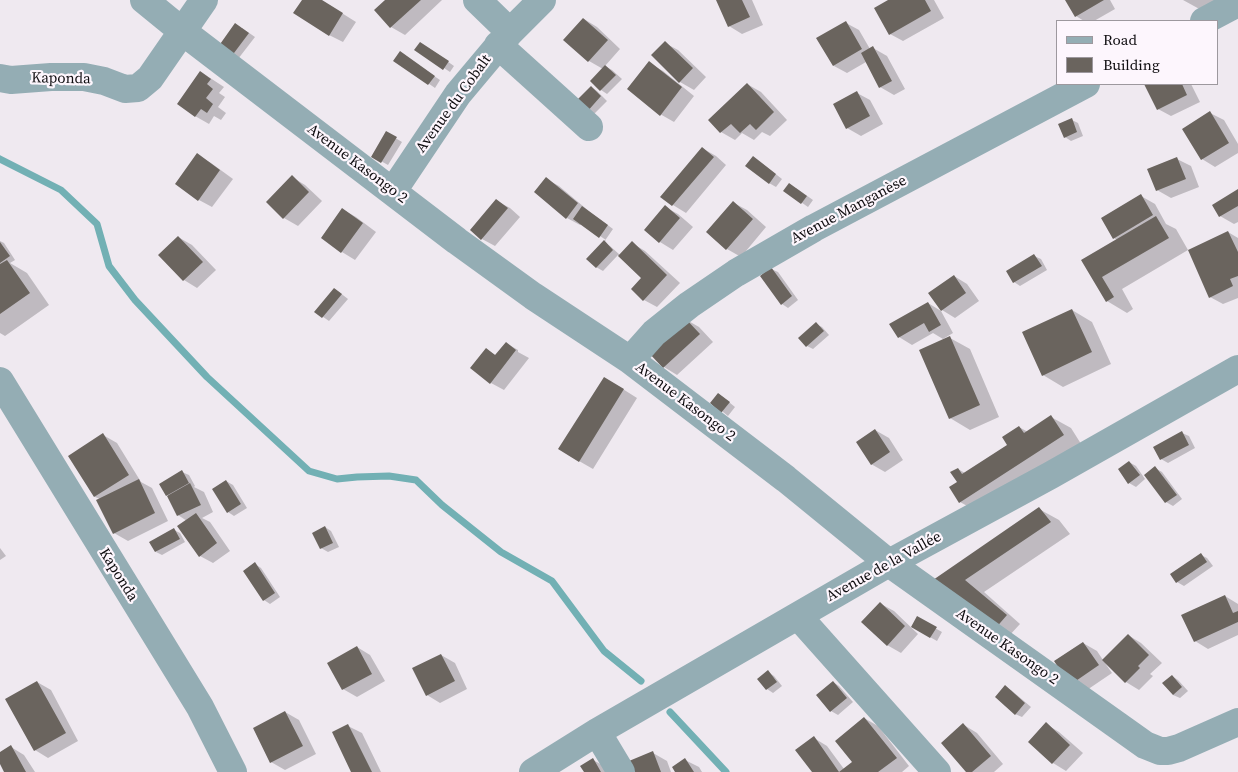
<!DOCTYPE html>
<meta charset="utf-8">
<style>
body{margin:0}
#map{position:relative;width:1238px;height:772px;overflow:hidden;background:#efe9f0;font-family:"Source Serif 4",serif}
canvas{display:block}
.legend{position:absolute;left:1056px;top:20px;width:162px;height:65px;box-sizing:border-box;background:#fdf6fd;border:1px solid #9d989e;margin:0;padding:6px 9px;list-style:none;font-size:15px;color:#0e0c0f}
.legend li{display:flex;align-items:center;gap:10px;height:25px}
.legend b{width:25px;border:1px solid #9d989e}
</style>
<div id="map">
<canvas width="1238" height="772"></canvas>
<ul class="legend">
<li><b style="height:6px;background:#94adb4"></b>Road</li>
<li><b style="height:14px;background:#6a645e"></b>Building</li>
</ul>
</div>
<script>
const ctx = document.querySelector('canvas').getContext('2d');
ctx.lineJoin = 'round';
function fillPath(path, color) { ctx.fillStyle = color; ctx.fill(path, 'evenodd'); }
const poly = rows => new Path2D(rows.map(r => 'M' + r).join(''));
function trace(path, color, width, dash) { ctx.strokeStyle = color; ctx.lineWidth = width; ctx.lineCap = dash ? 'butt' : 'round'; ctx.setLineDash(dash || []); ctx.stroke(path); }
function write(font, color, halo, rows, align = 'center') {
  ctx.font = font + ' "Source Serif 4",serif'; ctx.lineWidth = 4.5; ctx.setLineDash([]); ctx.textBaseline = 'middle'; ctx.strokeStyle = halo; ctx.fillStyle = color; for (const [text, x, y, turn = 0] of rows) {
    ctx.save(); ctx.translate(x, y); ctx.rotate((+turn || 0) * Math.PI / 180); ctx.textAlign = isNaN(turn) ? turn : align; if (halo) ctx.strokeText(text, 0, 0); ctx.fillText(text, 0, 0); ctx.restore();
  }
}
fillPath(poly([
 [303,0,321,0,356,22,343,42,329,35],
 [387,0,442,0,405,35,391,27],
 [718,0,752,0,763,25,742,34,729,26],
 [890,0,934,0,944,18,903,41,890,34],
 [1066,0,1110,0,1115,9,1094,21,1084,21,1076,16],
 [1183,0,1223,0,1203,11],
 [584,19,597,27,620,49,605,66,612,70,622,79,607,94,601,90,592,81,603,69,589,61,565,40],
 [846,23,859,30,870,49,873,48,887,56,905,89,894,95,880,87,866,62,847,73,834,66],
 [242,28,255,37,238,59,232,56],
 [665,43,678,50,706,77,694,90,680,82],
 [427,47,454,66,450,72,444,68],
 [406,57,440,80,435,88,395,60],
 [649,63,663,71,694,96,674,122,660,114],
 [201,72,224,87,219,93,225,97,218,107,226,113,221,120,214,116,209,124,195,116],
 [747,84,761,92,787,120,770,136,762,132,754,140,742,133,735,140,721,132,710,120],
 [1146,84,1191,84,1200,102,1171,116,1158,109],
 [591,87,597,91,607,101,593,115,586,112],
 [857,93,870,100,883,124,861,136,847,128],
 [1210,113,1224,120,1238,144,1238,153,1215,167,1202,159],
 [1072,120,1078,123,1083,136,1071,141,1065,137],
 [387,133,402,142,388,165,372,156],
 [702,148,716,156,726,165,686,213,673,205,662,196],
 [197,155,211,163,233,179,212,207,199,200],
 [1177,159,1191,166,1199,187,1171,198,1157,190],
 [759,161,782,179,776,187,769,183],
 [292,177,305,185,322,201,298,226,284,218,267,202],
 [546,179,559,186,590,212,613,229,604,242,610,246,620,255,632,243,645,251,680,283,657,307,644,300,643,278,618,255,603,271,596,267,588,259,606,240,582,224,580,225,567,218],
 [796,188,813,200,808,207,785,191],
 [1238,191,1238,222,1234,224,1220,216,1214,205],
 [1141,196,1155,204,1166,224,1176,229,1188,250,1122,289,1133,309,1127,313,1107,301,1083,260,1117,240,1114,238],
 [497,201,510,208,520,217,495,246,482,239],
 [734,203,747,210,766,227,741,257,727,249,708,232],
 [665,207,678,214,693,227,673,250,660,242,646,230],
 [342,209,356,217,376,232,355,260,342,252,322,237],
 [1228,232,1238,238,1238,298,1223,304,1210,297],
 [178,237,192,245,216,270,197,288,184,280],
 [0,241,4,243,15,260,10,263,27,273,49,305,5,336,0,333],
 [1034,256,1041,259,1047,270,1020,286,1014,282,1008,271],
 [771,269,778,272,798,300,788,308,782,304],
 [954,276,967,284,979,301,955,318,942,310],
 [335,289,348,299,329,321,316,312],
 [928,303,941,311,953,333,943,339,933,333,912,345,899,337],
 [1072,310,1092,322,1111,364,1063,387,1043,375],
 [685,319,699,327,713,342,677,375,664,367,650,352],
 [816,324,822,327,829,335,813,349,807,346],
 [950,338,970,349,999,417,970,430,950,418],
 [506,343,518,350,518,352,529,358,504,390,491,383,486,349,497,356],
 [618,386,637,398,593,469,579,461],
 [719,394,735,407,728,416,712,403],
 [1051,417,1071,428,1083,447,980,513,960,502,958,469,965,473,1009,445,1019,427,1028,432],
 [875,430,889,438,903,460,885,472,871,464],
 [1182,433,1189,436,1195,448,1168,463,1161,459],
 [103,435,117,443,141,482,152,488,168,521,128,541,114,533,100,499,95,497],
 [1129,462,1136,466,1145,479,1136,487,1129,483],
 [1155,468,1162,472,1182,499,1173,506,1166,502,1146,475],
 [182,472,189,475,195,486,194,487,204,492,213,512,202,518,210,522,230,551,213,563,200,556,187,521,178,515,168,497,169,496,167,495],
 [226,481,233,485,247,508,234,516,228,512],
 [1039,509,1059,520,1070,534,984,592,1020,624,1008,637,935,580],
 [325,527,331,531,339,547,328,552,321,548,313,533],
 [174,530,180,533,185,542,162,555,156,552],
 [0,548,6,556,0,560],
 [1201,555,1207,558,1213,566,1184,586,1177,582],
 [255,564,261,568,280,597,270,604,264,600],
 [1225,596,1238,604,1238,635,1208,649,1195,641],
 [881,604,894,611,918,634,901,653,887,645],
 [917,618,942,632,937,641,912,627],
 [1128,635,1141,643,1162,663,1150,674,1153,676,1139,690,1126,682,1105,663,1112,673,1084,692,1070,684,1083,643,1097,651,1103,660],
 [357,647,370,655,385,681,357,697,343,689,329,663],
 [441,655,455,663,467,689,440,703,427,695],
 [768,672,774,676,782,686,773,693,767,689],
 [1172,676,1178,680,1188,691,1180,698,1173,695],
 [37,682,51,690,78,741,48,758,35,750],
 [833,682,839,686,853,702,838,715,831,711,817,695],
 [1005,687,1011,690,1031,707,1022,717,1015,714],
 [285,712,299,720,316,754,285,770,271,762,254,729],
 [864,718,878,726,909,766,902,772,813,772,814,738,827,746,844,769,854,762],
 [1046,724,1059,732,1083,753,1066,771,1053,763,1030,742],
 [964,725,977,733,1003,764,994,772,968,772],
 [348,726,362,733,381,772,353,772],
 [11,747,24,755,35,772,6,772,0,762,0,753],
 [653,753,667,761,671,772,634,772],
 [593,760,606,767,609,772,585,772],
 [685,760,699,767,702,772,676,772]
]), '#0003');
trace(poly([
 [0,159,61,190,97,224,109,266,135,300,207,377,309,471,337,479,357,477,389,476,416,480,442,505,501,552,552,581,604,651,641,681],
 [670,712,726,772]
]), '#72b0b4', 7);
fillPath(poly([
 [302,0,322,0,343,13,329,36,293,13],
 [385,0,421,0,390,28,374,10],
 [716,0,742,0,750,17,728,27],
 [888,0,925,0,931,11,889,35,874,8],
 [1065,0,1104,0,1075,17],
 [583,18,608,40,588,62,563,40],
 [846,21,862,49,833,66,816,38],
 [235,23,249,33,231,57,218,47],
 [665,41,693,68,679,83,651,55],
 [420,42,449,61,443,70,414,50],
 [873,46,892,81,879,88,861,53],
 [400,51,435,76,428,85,393,61],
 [649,61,682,87,660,116,627,89],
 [605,65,616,75,600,91,590,81],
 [200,71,211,79,207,84,213,89,206,98,213,104,207,113,201,109,195,117,177,104],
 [747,83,774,112,756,130,750,124,740,133,731,124,720,133,708,120],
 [1144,84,1182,84,1187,95,1157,110],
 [591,86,601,96,586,113,575,102],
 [857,91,870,116,846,129,833,104],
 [1210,111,1229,143,1201,160,1182,129],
 [1072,118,1077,132,1064,138,1058,124],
 [386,131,397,137,381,163,371,157],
 [702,147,714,157,672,206,660,197],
 [197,153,220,170,198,201,175,184],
 [753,156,776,174,769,184,745,166],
 [1177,157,1186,179,1156,191,1147,169],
 [292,175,309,192,283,219,266,202],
 [546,177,578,203,566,219,534,192],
 [789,183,807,196,801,204,783,191],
 [1238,189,1238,206,1219,217,1212,205],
 [1141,194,1153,215,1113,239,1101,218],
 [496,199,508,208,481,240,470,230],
 [733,201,753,219,726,250,706,232],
 [665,205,680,218,659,243,644,230],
 [582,206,608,225,599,238,573,219],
 [342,208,363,223,341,253,321,238],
 [1156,216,1169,238,1102,277,1114,297,1106,302,1081,260],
 [1228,231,1238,252,1238,276,1230,279,1233,286,1209,298,1188,250],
 [178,236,203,262,183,281,158,255],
 [604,240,613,250,596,268,586,259],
 [632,241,667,275,643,301,631,289,641,278,618,256],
 [0,242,10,256,0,263],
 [1034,254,1042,266,1013,283,1006,271],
 [7,260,30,293,0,314,0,264],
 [771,267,792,296,781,305,760,276],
 [954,275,966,293,941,311,928,293],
 [334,288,342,294,322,318,314,312],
 [928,302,941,325,929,332,924,323,898,338,889,324],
 [1072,309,1092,352,1042,376,1022,332],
 [685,318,700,334,663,368,648,352],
 [816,322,824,331,806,347,798,338],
 [950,336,980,405,949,419,919,350],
 [506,342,516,350,490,384,470,368,486,348,495,355],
 [604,377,624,389,579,462,558,449],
 [718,393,730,402,721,413,710,403],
 [1051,415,1064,435,959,503,949,487,957,482,950,472,958,468,962,474,1007,445,1002,437,1019,426,1024,433],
 [875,429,890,452,871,465,856,442],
 [1182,431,1189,445,1160,460,1153,447],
 [103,433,129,475,94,497,68,456],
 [1129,461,1140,475,1128,484,1118,469],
 [1155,466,1177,495,1165,503,1144,475],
 [182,470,189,483,166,496,159,484],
 [139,479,155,513,113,534,96,500],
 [226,480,241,504,227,513,212,489],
 [190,483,201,505,177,516,167,496],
 [1039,507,1051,522,965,580,1007,615,994,630,933,580],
 [196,513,217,543,199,557,177,526],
 [325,526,333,543,320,549,312,533],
 [174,528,180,539,155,552,149,542],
 [1201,553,1207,562,1176,583,1170,574],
 [255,562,275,593,263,601,243,571],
 [1225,595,1233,613,1238,611,1238,622,1194,642,1181,615],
 [880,602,905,626,887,646,861,622],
 [917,616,937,627,930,638,911,627],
 [1128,634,1149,655,1138,666,1140,668,1125,683,1102,660],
 [1083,642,1099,665,1070,685,1054,661],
 [357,646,372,674,342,690,327,663],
 [441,654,455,681,426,696,412,668],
 [768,670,777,682,766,690,757,679],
 [1172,675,1182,687,1173,695,1162,683],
 [37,681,66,733,34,751,5,699],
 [833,681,847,698,830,712,816,695],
 [1005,685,1025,703,1015,715,995,697],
 [285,711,303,746,270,763,253,728],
 [864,717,897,758,878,772,812,772,795,750,814,736,839,772,852,762,835,741],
 [1046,722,1070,745,1052,764,1028,742],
 [963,723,991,756,972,772,966,772,941,743],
 [348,724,372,772,351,772,332,732],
 [11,745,26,772,4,772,0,764,0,752],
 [653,751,661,772,633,772,629,761],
 [593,758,601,772,584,772,580,766],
 [685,758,694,772,675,772,672,767]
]), '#6a645e');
trace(poly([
 [144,0,182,31,457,241,533,296,630,360,786,479,889,563,1145,745,1160,751,1168,751,1179,748,1238,722],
 [477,0,510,32],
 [1204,21,1238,3],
 [498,45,589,127],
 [0,78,11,80,51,77,84,77,104,81,125,89,138,88,150,78,204,0],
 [393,191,458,94,510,32,542,0],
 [630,360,654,333,689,305,736,273,814,228,1086,84],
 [0,381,200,707,233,772],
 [798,616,937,772],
 [597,732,621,772],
 [533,772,597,732,889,563,1051,475,1238,369]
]), '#94adb4', 28);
write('15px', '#0e0c0f', '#fdf6fd', [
 ["Kaponda",61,79,1],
 ["Avenue du Cobalt",454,104,-54],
 ["Avenue Kasongo 2",357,164,37],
 ["Avenue Manganèse",849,210,-28],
 ["Avenue Kasongo 2",685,402,37],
 ["Avenue de la Vallée",884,567,-29],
 ["Kaponda",118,575,58],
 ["Avenue Kasongo 2",1007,647,35]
]);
</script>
